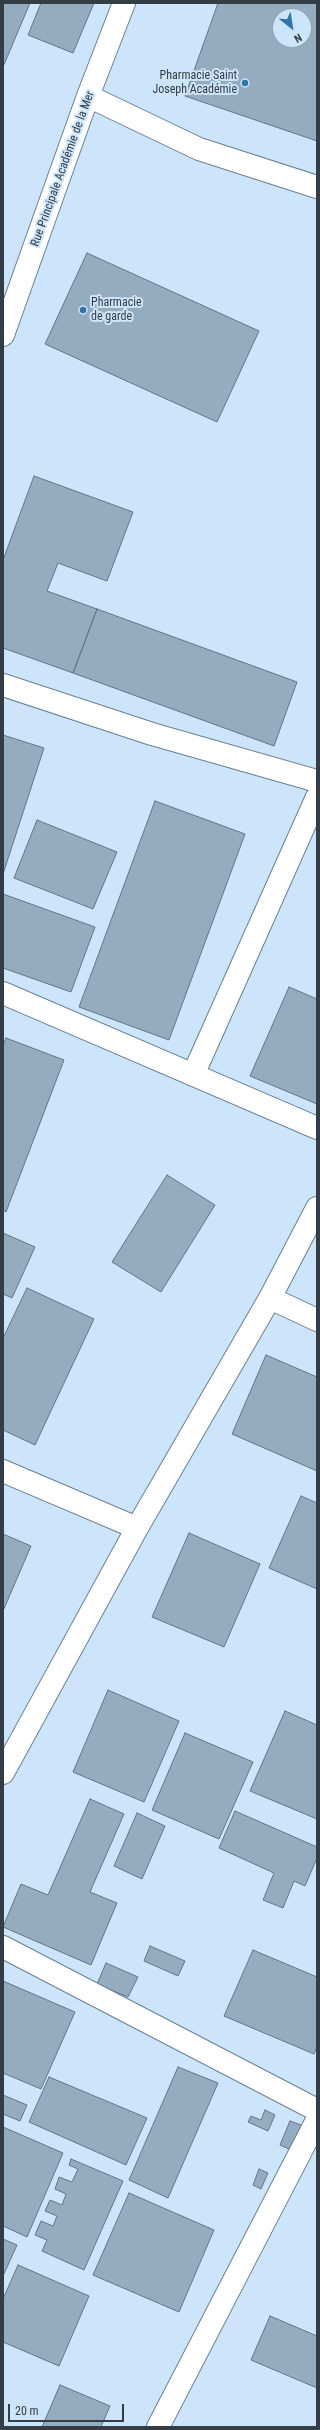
<!DOCTYPE html>
<meta charset="utf-8">
<style>
body{margin:0}
#map{position:relative;width:320px;height:2430px;overflow:hidden;background:#cde5fb;font-family:"Roboto Condensed",sans-serif}
canvas{display:block}
.frame{position:absolute;inset:0;border:4px solid #333d45;pointer-events:none}
.north{position:absolute;left:272px;top:8px;width:40px;height:40px;box-sizing:border-box;background:#cde5fb;border:1px solid #8fa2b2;border-radius:50%;rotate:150deg;font-size:11px;font-weight:700;line-height:16px;text-align:center;color:#333d45}
.north::after{content:'';display:block;margin:auto;width:14px;height:18px;background:#3074a9;clip-path:polygon(50% 0,100% 100%,50% 72%,0 100%)}
.scale{position:absolute;left:8px;top:2404px;width:116px;height:18px;box-sizing:border-box;border:2px solid #333d45;border-top:0;padding-left:5px;font-size:12px;line-height:14px;white-space:nowrap;color:#333d45;-webkit-text-stroke:3px #cde5fb;paint-order:stroke}
</style>
<div id="map">
<canvas width="320" height="2430"></canvas>
<div class="frame"></div>
<div class="north">N</div>
<div class="scale">20 m</div>
</div>
<script>
const ctx = document.querySelector('canvas').getContext('2d');
ctx.lineJoin = 'round';
function fillPath(path, color) { ctx.fillStyle = color; ctx.fill(path, 'evenodd'); }
const poly = rows => new Path2D(rows.map(r => 'M' + r).join(''));
function trace(path, color, width, dash) { ctx.strokeStyle = color; ctx.lineWidth = width; ctx.lineCap = dash ? 'butt' : 'round'; ctx.setLineDash(dash || []); ctx.stroke(path); }
function write(font, color, halo, rows, align = 'center') {
  ctx.font = font + ' "Roboto Condensed",sans-serif'; ctx.lineWidth = 4; ctx.setLineDash([]); ctx.textBaseline = 'middle'; ctx.strokeStyle = halo; ctx.fillStyle = color; for (const [text, x, y, turn = 0] of rows) {
    ctx.save(); ctx.translate(x, y); ctx.rotate((+turn || 0) * Math.PI / 180); ctx.textAlign = isNaN(turn) ? turn : align; if (halo) ctx.strokeText(text, 0, 0); ctx.fillText(text, 0, 0); ctx.restore();
  }
}
const building = poly([
 [3,3,30,3,3,67,3,3],
 [41,3,94,3,73,53,28,35,41,3],
 [218,3,317,3,317,141,185,96,218,3],
 [280,16,304,16,304,40,280,40,280,16],
 [87,253,259,331,217,422,45,344,87,253],
 [34,476,133,512,107,581,58,563,47,591,97,609,73,673,3,648,3,560,34,476],
 [97,609,297,682,274,746,73,673,97,609],
 [3,735,44,748,3,874,3,735],
 [155,801,245,834,169,1040,79,1007,155,801],
 [37,820,117,852,93,909,14,878,37,820],
 [3,894,95,927,71,992,3,968,3,894],
 [289,987,317,999,317,1104,250,1076,289,987],
 [6,1038,64,1060,6,1212,3,1210,3,1045,6,1038],
 [167,1175,215,1205,161,1292,112,1262,167,1175],
 [3,1233,35,1247,12,1298,3,1294,3,1233],
 [27,1288,94,1319,35,1445,3,1430,3,1338,27,1288],
 [266,1355,317,1377,317,1471,232,1434,266,1355],
 [301,1496,317,1503,317,1589,269,1568,301,1496],
 [189,1533,260,1564,224,1647,152,1617,189,1533],
 [3,1534,31,1546,3,1611,3,1534],
 [108,1690,179,1721,144,1802,73,1772,108,1690],
 [285,1711,317,1725,317,1819,250,1791,285,1711],
 [185,1733,253,1762,219,1839,152,1810,185,1733],
 [90,1799,124,1814,90,1892,117,1903,91,1965,3,1927,21,1884,48,1895,90,1799],
 [235,1811,317,1847,317,1858,305,1886,294,1881,283,1908,263,1900,274,1873,219,1848,235,1811],
 [137,1813,165,1826,142,1879,114,1866,137,1813],
 [150,1946,185,1961,178,1976,144,1961,150,1946],
 [253,1950,317,1977,317,2047,314,2054,224,2016,253,1950],
 [106,1963,138,1977,128,1997,97,1984,106,1963],
 [3,1981,75,2012,41,2089,3,2073,3,1981],
 [178,2067,218,2083,168,2198,129,2180,178,2067],
 [49,2077,147,2118,126,2165,29,2122,49,2077],
 [3,2095,27,2105,20,2121,3,2114,3,2095],
 [265,2110,275,2115,268,2131,248,2122,251,2116,261,2120,265,2110],
 [290,2121,301,2125,291,2150,280,2145,290,2121],
 [3,2127,63,2153,27,2237,3,2226,3,2127],
 [71,2159,123,2181,84,2270,42,2251,47,2240,35,2235,41,2221,53,2226,57,2216,45,2211,50,2200,62,2205,66,2194,55,2189,59,2177,72,2182,78,2169,69,2165,71,2159],
 [259,2169,268,2173,261,2189,253,2185,259,2169],
 [129,2193,214,2230,179,2312,93,2275,129,2193],
 [3,2239,17,2245,3,2276,3,2239],
 [18,2265,89,2296,59,2366,3,2342,3,2299,18,2265],
 [270,2316,317,2336,317,2388,251,2360,270,2316],
 [60,2385,110,2406,101,2427,42,2427,60,2385]
]);
fillPath(building, '#94acc0');
trace(building, '#607589', 1);
const street = poly([
 [88,96,199,149,317,187],
 [3,335,88,96,124,3],
 [3,685,152,734,317,781],
 [3,993,317,1128],
 [193,1075,317,797],
 [270,1298,317,1320],
 [3,1471,137,1528],
 [3,1773,137,1528,270,1298,317,1208],
 [3,1947,317,2110],
 [158,2427,317,2120]
]);
trace(street, '#6a8094', 24);
trace(street, '#fff', 22);
for (const [x, y, r, color] of [
 [245,83,4,"#3074a9"],
 [83,310,4,"#3074a9"]
]) { const dot = new Path2D(); dot.arc(x, y, r, 0, 2 * Math.PI); ctx.fillStyle = color; ctx.fill(dot); trace(dot, '#cde5fb', 1.5); }
write('12px', '#333d45', '#cde5fb', [
 ["Pharmacie Saint",237,76],
 ["Joseph Académie",237,90],
 ["Pharmacie",91,303,"left"],
 ["de garde",91,317,"left"]
], 'right');
write('12px', '#333d45', '#cde5fb', [
 ["Rue Principale Académie de la Mer",63,169,-70]
]);
</script>
